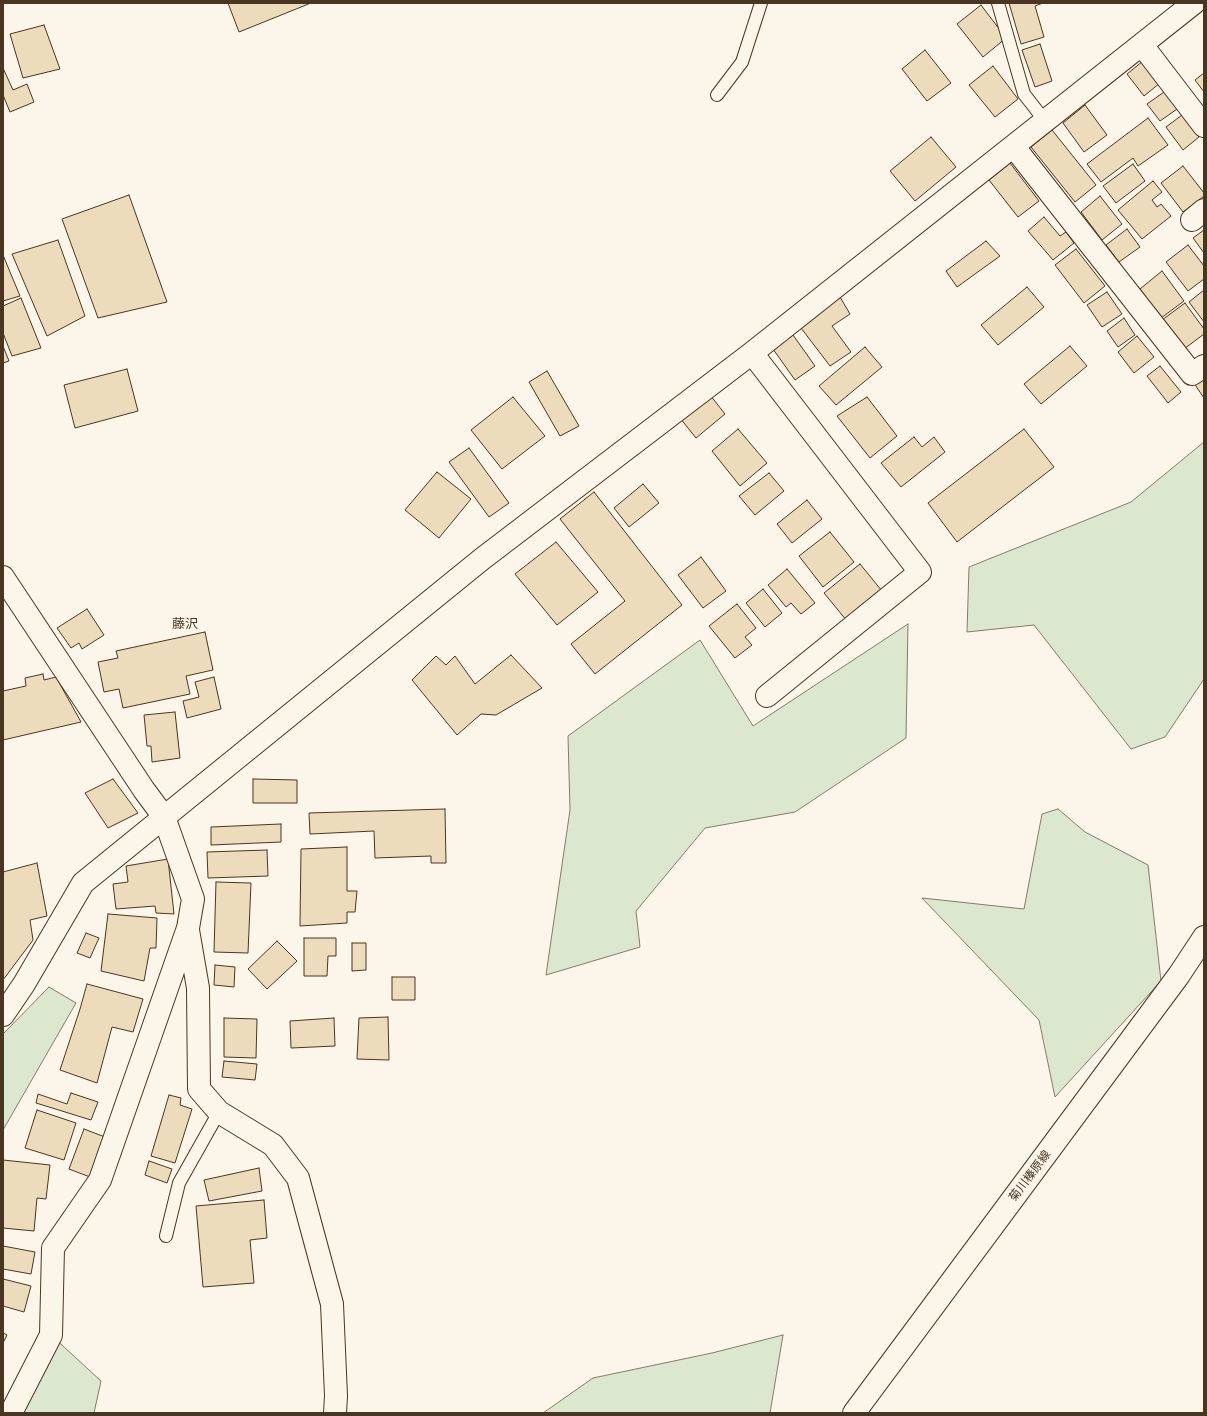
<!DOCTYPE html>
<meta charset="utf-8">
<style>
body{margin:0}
#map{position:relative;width:1207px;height:1416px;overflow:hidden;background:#fbf6e9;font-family:Mulish,sans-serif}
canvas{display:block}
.frame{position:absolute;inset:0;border:4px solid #4a3520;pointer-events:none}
</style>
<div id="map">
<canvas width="1207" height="1416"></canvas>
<div class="frame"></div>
</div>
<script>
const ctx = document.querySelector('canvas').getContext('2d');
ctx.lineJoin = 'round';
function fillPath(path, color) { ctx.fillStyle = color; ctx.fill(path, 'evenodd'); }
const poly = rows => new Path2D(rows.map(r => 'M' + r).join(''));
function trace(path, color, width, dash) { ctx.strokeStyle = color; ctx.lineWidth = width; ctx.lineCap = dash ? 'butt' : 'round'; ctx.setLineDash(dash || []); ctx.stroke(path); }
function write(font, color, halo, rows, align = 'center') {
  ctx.font = font + ' Mulish,"Noto Sans JP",sans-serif'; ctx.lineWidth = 3; ctx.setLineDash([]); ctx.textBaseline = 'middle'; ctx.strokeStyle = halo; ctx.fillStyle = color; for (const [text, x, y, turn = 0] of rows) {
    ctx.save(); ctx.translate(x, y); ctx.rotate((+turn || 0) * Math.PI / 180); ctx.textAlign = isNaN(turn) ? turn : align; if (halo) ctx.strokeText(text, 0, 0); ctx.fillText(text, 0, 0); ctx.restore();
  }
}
const green = poly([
 [1204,442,1204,679,1165,737,1131,749,1034,625,967,632,969,567,1131,502,1204,442],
 [908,624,906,738,795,812,705,828,636,911,640,947,546,975,570,810,568,736,700,640,753,726,908,624],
 [1058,809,1085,832,1148,865,1161,981,1055,1097,1039,1020,922,898,1024,909,1042,814,1058,809],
 [49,987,76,1003,3,1130,3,1034,49,987],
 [51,1335,101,1381,94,1413,16,1413,51,1335],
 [783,1335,770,1413,543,1413,593,1378,712,1353,783,1335]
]);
fillPath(green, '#dce7d0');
trace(green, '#887966', 1);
const building = poly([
 [228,3,311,3,239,32,228,3],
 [1009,3,1043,3,1035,6,1044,37,1021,44,1009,3],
 [981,5,1006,38,983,57,957,24,981,5],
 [44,25,60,69,23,78,10,34,44,25],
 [1040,44,1052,81,1035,87,1022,50,1040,44],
 [925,50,951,83,927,101,902,69,925,50],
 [1143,61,1160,83,1144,96,1127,74,1143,61],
 [993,66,1018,99,995,117,969,85,993,66],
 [3,68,13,90,27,84,34,102,10,112,3,95,3,68],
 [1204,73,1204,92,1195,80,1204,73],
 [1167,90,1180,107,1160,121,1147,104,1167,90],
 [1085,105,1107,135,1084,152,1063,123,1085,105],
 [1182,115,1199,137,1183,150,1166,127,1182,115],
 [1148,118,1168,145,1138,166,1133,158,1101,182,1087,164,1148,118],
 [1052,130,1096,185,1075,202,1031,147,1052,130],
 [931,137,956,167,915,201,890,171,931,137],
 [1010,163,1039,201,1018,217,989,180,1010,163],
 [1133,164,1145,181,1116,203,1103,186,1133,164],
 [1183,166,1204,193,1204,196,1183,212,1161,183,1183,166],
 [1153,181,1162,192,1152,200,1157,207,1161,204,1171,216,1142,239,1118,210,1153,181],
 [129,195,167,302,98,318,62,219,129,195],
 [1100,196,1122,224,1102,240,1081,212,1100,196],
 [1044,217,1060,236,1066,232,1074,243,1053,260,1028,231,1044,217],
 [1127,229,1140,247,1119,262,1106,245,1127,229],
 [1204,230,1204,253,1193,238,1204,230],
 [58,240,85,316,47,336,12,254,58,240],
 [986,241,1000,256,957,287,946,271,986,241],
 [1188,245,1204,266,1204,279,1188,291,1166,262,1188,245],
 [1076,249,1105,286,1084,303,1055,265,1076,249],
 [3,255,20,296,3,301,3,255],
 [1162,271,1184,301,1161,318,1140,289,1162,271],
 [1027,287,1044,307,998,345,981,325,1027,287],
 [1204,290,1204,322,1189,302,1204,290],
 [1107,292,1122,314,1102,327,1087,305,1107,292],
 [840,297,850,314,832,326,851,352,830,366,801,328,840,297],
 [21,298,41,348,12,356,3,333,3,306,21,298],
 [1185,303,1204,329,1204,334,1184,349,1162,320,1185,303],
 [1124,318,1135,335,1118,347,1107,331,1124,318],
 [793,335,815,366,795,380,773,349,793,335],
 [1137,336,1154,357,1134,373,1118,352,1137,336],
 [3,346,9,361,3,363,3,346],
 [1070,346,1087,366,1041,404,1024,384,1070,346],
 [865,347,882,367,836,405,819,386,865,347],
 [1160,366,1181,392,1168,403,1147,376,1160,366],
 [127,369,138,411,75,428,64,385,127,369],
 [1204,369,1204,398,1191,379,1204,369],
 [547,371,579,426,560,436,529,382,547,371],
 [710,395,725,414,696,438,680,418,710,395],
 [513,397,545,436,502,469,471,430,513,397],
 [867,397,897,436,870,458,837,416,867,397],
 [738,429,767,463,740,486,712,451,738,429],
 [1024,429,1054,467,957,542,928,503,1024,429],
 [914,437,922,447,934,437,945,452,901,487,881,463,914,437],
 [469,448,509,503,489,517,449,462,469,448],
 [437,472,471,499,439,538,405,510,437,472],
 [769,473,784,491,755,515,739,496,769,473],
 [643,484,659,503,629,527,614,508,643,484],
 [594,492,682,605,595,674,571,644,625,601,560,519,594,492],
 [807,500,822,519,792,543,777,524,807,500],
 [830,532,854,562,823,587,799,556,830,532],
 [556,542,598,592,557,625,515,574,556,542],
 [701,557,726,591,703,608,678,575,701,557],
 [860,564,882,591,847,621,824,593,860,564],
 [787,569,815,603,801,614,791,603,786,607,768,585,787,569],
 [763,589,782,613,765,627,746,603,763,589],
 [737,604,756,628,745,637,752,645,735,658,709,626,737,604],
 [87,609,104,635,82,649,79,643,71,648,57,628,87,609],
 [205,632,213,670,186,676,190,694,123,708,119,689,104,692,98,662,118,658,116,651,205,632],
 [511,655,542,688,496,715,481,714,457,735,412,680,436,656,446,665,455,656,475,684,511,655],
 [43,674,44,680,56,677,81,722,3,740,3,691,26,686,25,678,43,674],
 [214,677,221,709,187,718,183,701,199,697,195,682,214,677],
 [175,712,180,758,152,762,151,746,147,746,144,715,175,712],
 [113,779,138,813,108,828,85,793,113,779],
 [253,779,297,780,297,803,253,803,253,779],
 [445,809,446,863,431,863,431,856,375,858,374,831,310,834,309,813,445,809],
 [281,824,281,842,211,845,211,827,281,824],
 [347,847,347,891,357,891,355,912,347,912,347,923,300,926,301,849,347,847],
 [267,850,268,876,208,878,207,852,267,850],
 [168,859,174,914,156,913,155,906,116,909,113,884,128,882,126,866,168,859],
 [37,863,47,916,30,920,33,940,3,980,3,872,37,863],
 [216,882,251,883,248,953,214,952,216,882],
 [108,914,157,918,156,948,150,948,144,981,101,971,108,914],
 [86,933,99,938,90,958,77,953,86,933],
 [304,938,336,938,336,956,328,956,327,976,304,976,304,938],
 [277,941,297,961,267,989,248,969,277,941],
 [352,943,366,943,366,970,352,971,352,943],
 [215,965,235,967,234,987,214,985,215,965],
 [392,977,415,977,415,1000,392,1000,392,977],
 [87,984,143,999,133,1032,112,1027,97,1083,60,1070,80,1009,87,984],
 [388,1017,389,1060,357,1059,359,1018,388,1017],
 [224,1018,257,1019,256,1058,224,1057,224,1018],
 [334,1018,335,1046,291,1048,290,1021,334,1018],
 [224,1061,257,1064,255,1080,222,1077,224,1061],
 [71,1093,98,1102,91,1120,36,1103,38,1094,67,1104,71,1093],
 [169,1095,181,1098,180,1105,192,1109,175,1163,151,1156,169,1095],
 [37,1110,76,1123,64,1160,25,1148,37,1110],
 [84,1129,105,1137,90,1177,69,1169,84,1129],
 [3,1160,50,1165,46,1199,37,1198,34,1231,3,1228,3,1160],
 [149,1161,172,1169,167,1183,145,1175,149,1161],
 [259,1168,262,1191,209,1201,204,1180,259,1168],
 [264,1200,267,1238,250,1240,254,1283,203,1287,196,1206,264,1200],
 [3,1246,35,1252,31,1274,3,1269,3,1246],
 [3,1279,31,1286,24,1312,3,1306,3,1279],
 [3,1333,7,1335,3,1343,3,1333]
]);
fillPath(building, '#ecdcbc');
trace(building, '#4a3520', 1);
const service = poly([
 [998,3,1024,94,1045,121],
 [717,95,742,62,761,3],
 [166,1236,179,1183,219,1112]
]);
const minor = poly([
 [1142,45,1204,126],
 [1014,147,1192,374,1204,366],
 [1192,220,1204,210],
 [752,353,920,572,767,696],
 [3,577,144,790,164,817,193,899,188,928,100,1180,53,1248,51,1335,11,1413],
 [188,930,198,988,199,1089,219,1112,273,1145,298,1178,332,1304,336,1396,335,1413],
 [3,1015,24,984,83,883,482,559,752,353,1194,3]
]);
const secondary = poly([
 [854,1413,1179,975,1204,937]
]);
trace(service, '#4a3520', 14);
trace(minor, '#4a3520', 24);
trace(secondary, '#4a3520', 24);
trace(service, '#fbf6e9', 12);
trace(minor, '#fbf6e9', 22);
trace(secondary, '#fbf6e9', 22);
write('12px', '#4a3520', '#fbf6e9', [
 ["菊川榛原線",1030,1176,-53]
]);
write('13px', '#4a3520', '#fbf6e9', [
 ["藤沢",185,624]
]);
</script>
